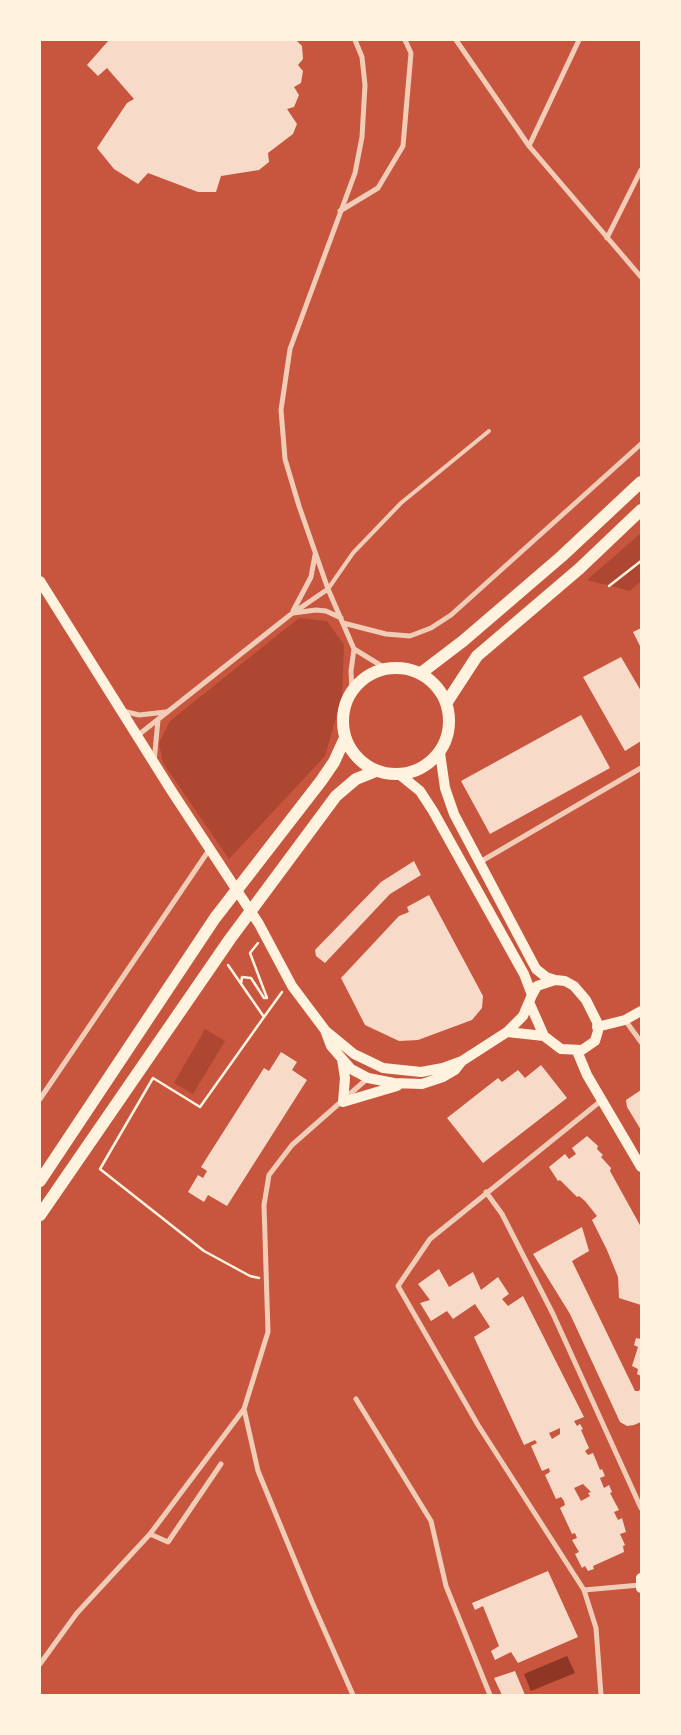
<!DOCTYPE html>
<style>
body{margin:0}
#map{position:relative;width:681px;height:1735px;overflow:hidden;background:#c8553d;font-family:Arial,sans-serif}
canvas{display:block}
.frame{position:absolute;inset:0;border:41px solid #fff3e0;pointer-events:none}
</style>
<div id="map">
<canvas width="681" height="1735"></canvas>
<div class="frame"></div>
</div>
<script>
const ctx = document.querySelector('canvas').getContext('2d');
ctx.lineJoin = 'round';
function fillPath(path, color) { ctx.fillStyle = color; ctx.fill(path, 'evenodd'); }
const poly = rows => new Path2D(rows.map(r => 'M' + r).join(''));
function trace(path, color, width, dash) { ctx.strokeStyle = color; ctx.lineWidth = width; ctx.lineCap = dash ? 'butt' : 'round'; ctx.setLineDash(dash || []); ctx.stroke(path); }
fillPath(poly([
 [641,533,641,581,630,591,587,580],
 [299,618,327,621,344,645,342,697,325,756,229,859,163,763,159,743,170,721],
 [205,1029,225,1041,193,1094,174,1083]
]), '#ae4732');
fillPath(poly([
 [567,1656,575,1673,531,1691,524,1674]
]), '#8f3625');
fillPath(poly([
 [109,40,296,40,302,46,303,59,298,65,303,71,301,83,294,87,299,95,294,107,287,109,297,124,293,134,268,153,269,162,259,170,221,176,216,192,198,192,148,173,138,184,114,169,97,148,127,103,134,99,107,68,98,76,87,65],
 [641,628,641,648,633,632],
 [621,657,641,691,641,741,625,751,583,677],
 [581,715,610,768,490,834,461,781],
 [414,861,421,875,390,894,325,963,316,956,315,950,381,882],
 [429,895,483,996,482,1008,472,1020,418,1040,399,1041,365,1025,341,978,399,916,409,912,407,907],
 [281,1052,297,1062,292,1070,307,1080,227,1206,208,1195,204,1202,188,1192,198,1175,203,1178,207,1171,201,1167,264,1068,269,1071],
 [541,1065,567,1098,483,1163,447,1118,498,1078,502,1082,518,1070,525,1078],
 [641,1090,641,1130,627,1107,626,1100],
 [587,1136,598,1146,597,1149,603,1155,601,1157,611,1168,610,1171,641,1227,641,1305,619,1298,618,1277,607,1250,592,1220,597,1216,585,1201,579,1196,577,1197,560,1180,558,1181,549,1167,565,1154,569,1159,576,1154,572,1148],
 [582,1227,589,1251,572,1261,635,1391,639,1391,641,1387,641,1422,634,1425,627,1426,620,1422,570,1314,533,1254],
 [439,1269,449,1287,473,1272,481,1290,498,1277,509,1294,502,1299,508,1306,523,1296,584,1417,574,1421,577,1426,580,1424,583,1429,581,1430,589,1448,585,1451,588,1455,593,1453,600,1470,602,1469,605,1476,600,1478,604,1488,609,1485,612,1492,610,1493,619,1510,614,1512,618,1520,622,1518,626,1532,620,1534,625,1545,623,1546,624,1552,593,1566,594,1569,588,1571,585,1566,582,1568,575,1554,579,1552,572,1540,577,1538,575,1533,572,1534,560,1508,565,1505,564,1501,561,1497,556,1499,545,1475,550,1472,549,1468,542,1471,531,1446,537,1443,535,1440,524,1445,474,1337,490,1327,475,1304,453,1319,447,1311,431,1321,420,1303,430,1300,418,1284],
 [560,1428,560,1434,552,1439,549,1433],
 [583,1484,591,1492,588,1493,590,1496,581,1501,574,1488],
 [636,1338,641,1339,641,1376,637,1374,638,1369,632,1366,638,1347,634,1345],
 [548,1571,578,1637,518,1663,511,1652,495,1660,491,1651,499,1646,483,1606,475,1610,472,1603],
 [515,1671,525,1695,502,1695,494,1678]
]), '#f7dbc8');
trace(poly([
 [609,586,641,561],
 [228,965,264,1017,200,1107,153,1078,100,1169,204,1251,250,1276,259,1278],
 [241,984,242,977,251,978,264,998,267,998,250,953,258,943],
 [264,1017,282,992]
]), '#fff3e0', 2.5);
trace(poly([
 [328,589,353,553,401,503,489,431]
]), '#f1ccb7', 4);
trace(poly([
 [456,40,529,146,641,277],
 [529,146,579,40],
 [340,211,378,188,403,146,411,53,405,40],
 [607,238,641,170],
 [293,611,311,577,315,555],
 [293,613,316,610,326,611,341,618],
 [343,623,386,634,410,636,431,628,451,615,641,444],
 [354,649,385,668],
 [352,692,351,671,354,649,328,589,299,506,285,459,281,410,290,349,355,173,362,137,365,85,362,57,355,40],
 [123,711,139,715,166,712],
 [137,736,290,615,328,589],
 [154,762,158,720],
 [480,862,641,768],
 [625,1020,641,1042],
 [40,1099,209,850],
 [486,1192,502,1214,553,1314,641,1508],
 [356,1399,431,1521,446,1586,490,1695],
 [221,1464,168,1542,150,1534,244,1409],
 [584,1590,640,1585],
 [40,1664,77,1613,150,1534],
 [353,1695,312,1602,258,1471,244,1409,268,1332,264,1205,269,1175,292,1145,368,1078],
 [601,1695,596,1628,584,1590,478,1425,398,1286,430,1239,602,1100]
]), '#f1ccb7', 5);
trace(poly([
 [40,581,171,790,259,924,292,986,325,1030,331,1046,351,1069,368,1078,394,1083,422,1084,443,1077,455,1070,462,1061],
 [440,753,445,788,454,814,536,969,546,977,555,980],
 [399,774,420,791,433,811,524,974,532,995],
 [597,1027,625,1020,641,1011],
 [326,1031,354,1054,383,1068,421,1072,443,1068,462,1061,507,1032,523,1016,532,995,537,986,555,980,565,981,574,986,586,1000,597,1022,598,1031,595,1041,582,1050,561,1049,544,1036,529,1002],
 [507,1032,544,1036],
 [577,1051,587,1075,641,1167],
 [342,1059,345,1078,343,1102,397,1086],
 [641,1578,641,1588]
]), '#fff3e0', 10);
trace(poly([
 '343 721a53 53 0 1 1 106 0a53 53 0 1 1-106 0Z',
 [421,673,463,641,562,556,641,482],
 [447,702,477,656,579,569,641,510],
 [40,1181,215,918,321,781,334,762,345,738],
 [40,1215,230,939,336,796,356,779,376,771]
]), '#fff3e0', 12);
</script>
